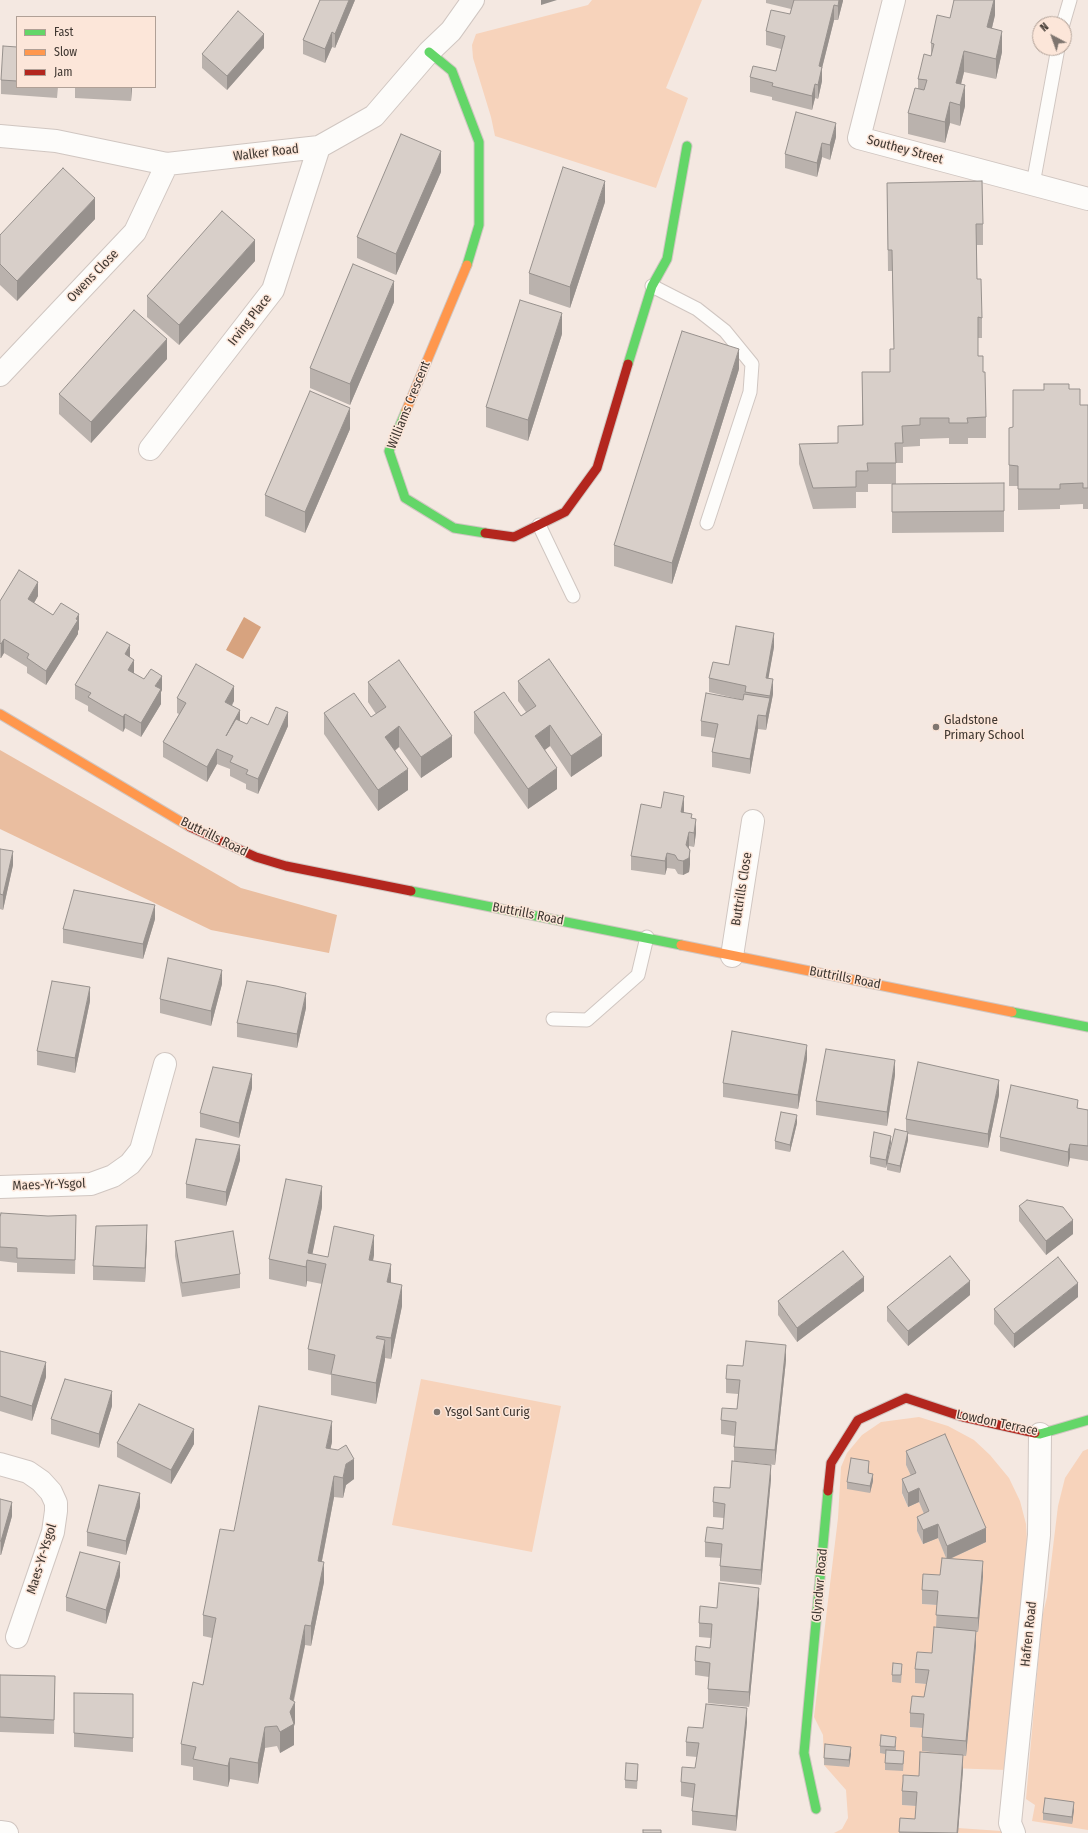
<!DOCTYPE html>
<style>
body{margin:0}
#map{position:relative;width:1088px;height:1833px;overflow:hidden;background:#f4e8e1;font-family:"Fira Sans Condensed",sans-serif}
canvas{display:block}
.legend{position:absolute;left:16px;top:16px;width:140px;height:72px;box-sizing:border-box;background:#fce6d9;border:1px solid #b0a096;margin:0;padding:5px 7px;list-style:none;font-size:12px;color:#3f3731}
.legend li{display:flex;align-items:center;gap:8px;height:20px}
.legend b{width:20px;border:1px solid #b0a096}
.north{position:absolute;left:1032px;top:16px;width:40px;height:40px;box-sizing:border-box;background:#fce6d9;border:1px solid #b0a096;border-radius:50%;rotate:319deg;font-size:11px;font-weight:700;line-height:16px;text-align:center;color:#3f3731}
.north::after{content:'';display:block;margin:auto;width:14px;height:18px;background:#7e756f;clip-path:polygon(50% 0,100% 100%,50% 72%,0 100%)}
</style>
<div id="map">
<canvas width="1088" height="1833"></canvas>
<ul class="legend">
<li><b style="height:5px;background:#63d668"></b>Fast</li>
<li><b style="height:5px;background:#ff974d"></b>Slow</li>
<li><b style="height:5px;background:#b3261e"></b>Jam</li>
</ul>
<div class="north">N</div>
</div>
<script>
const ctx = document.querySelector('canvas').getContext('2d');
ctx.lineJoin = 'round';
function fillPath(path, color) { ctx.fillStyle = color; ctx.fill(path, 'evenodd'); }
const poly = rows => new Path2D(rows.map(r => 'M' + r).join(''));
function trace(path, color, width, dash) { ctx.strokeStyle = color; ctx.lineWidth = width; ctx.lineCap = dash ? 'butt' : 'round'; ctx.setLineDash(dash || []); ctx.stroke(path); }
function write(font, color, halo, rows, align = 'center') {
  ctx.font = font + ' "Fira Sans Condensed",sans-serif'; ctx.lineWidth = 3; ctx.setLineDash([]); ctx.textBaseline = 'middle'; ctx.strokeStyle = halo; ctx.fillStyle = color; for (const [text, x, y, turn = 0] of rows) {
    ctx.save(); ctx.translate(x, y); ctx.rotate((+turn || 0) * Math.PI / 180); ctx.textAlign = isNaN(turn) ? turn : align; if (halo) ctx.strokeText(text, 0, 0); ctx.fillText(text, 0, 0); ctx.restore();
  }
}
fillPath(poly([
 [592,0,702,0,666,88,688,98,656,188,495,136,491,117,473,58,472,45,476,34,588,5],
 [421,1379,561,1406,532,1552,392,1525],
 [919,1417,948,1426,974,1440,990,1455,1009,1478,1020,1501,1026,1524,1028,1557,1019,1649,1020,1685,1007,1751,1006,1770,920,1767,919,1790,903,1789,902,1805,917,1806,915,1833,834,1833,842,1829,848,1818,846,1790,824,1765,823,1735,814,1717,838,1518,841,1467,847,1453,862,1435,881,1422],
 [945,1448,986,1542,947,1560,938,1538,923,1544,917,1531,929,1526,919,1502,908,1507,902,1494,916,1487,906,1465],
 [942,1572,983,1576,978,1632,936,1629,938,1605,922,1604,923,1588,940,1590],
 [934,1641,976,1645,966,1755,922,1751,924,1728,910,1727,912,1710,924,1711,927,1696,929,1684,915,1683,917,1666,932,1667],
 [1088,1449,1088,1830,1032,1821,1035,1805,1026,1799,1042,1617,1047,1597,1058,1506,1065,1478,1083,1451],
 [958,1828,1001,1831,1001,1833,958,1833]
]), '#f7d3bb');
fillPath(poly([
 [0,750,241,888,337,915,329,953,211,930,0,829]
]), '#eabea0');
fillPath(poly([
 [244,617,261,627,243,659,226,650]
]), '#d7a37f');
const lane = poly([
 [1063,24,1070,0],
 [1033,184,1058,48],
 [652,286,697,309,725,331,752,364,750,392,707,523],
 [539,525,573,596],
 [553,1019,587,1020,638,975,647,937]
]);
const street = poly([
 [894,0,859,138,1088,199],
 [0,136,56,141,167,164,319,147,374,116,429,52,451,31,473,0],
 [0,375,135,232,167,164],
 [150,449,273,290,319,147],
 [732,956,753,821],
 [0,1187,91,1184,113,1176,130,1164,141,1150,165,1064],
 [0,1464,28,1472,41,1481,51,1492,56,1503,56,1511,53,1532,17,1637],
 [0,1832,7,1833],
 [1014,1833,1010,1823,1039,1535,1040,1434]
]);
const fast = poly([
 [429,52,452,71,479,142,479,225,467,265],
 [628,364,652,286,667,259,687,146],
 [406,411,389,451,405,498,454,528,485,533],
 [411,891,681,945],
 [1012,1012,1088,1027],
 [1035,1433,1040,1434,1088,1420],
 [816,1809,804,1753,828,1491]
]);
const slow = poly([
 [406,411,467,265],
 [0,714,190,827],
 [681,945,1012,1012]
]);
const jam = poly([
 [485,533,514,537,565,512,597,468,628,364],
 [190,827,256,857,286,866,411,891],
 [828,1491,831,1463,858,1420,906,1398,963,1417,1035,1433]
]);
trace(lane, '#d0c6c1', 15);
trace(street, '#d0c6c1', 24);
trace(fast, '#d0c6c1', 11);
trace(slow, '#d0c6c1', 11);
trace(jam, '#d0c6c1', 11);
trace(lane, '#fdfcfa', 13);
trace(street, '#fdfcfa', 22);
trace(fast, '#63d668', 9);
trace(slow, '#ff974d', 9);
trace(jam, '#b3261e', 9);
fillPath(poly([
 [355,0,335,48,332,47,325,63,303,54,303,40],
 [766,0,843,0,838,20,834,20,822,68,822,81,818,99,815,98,812,110,772,100,772,97,750,92,750,77,776,71,781,49,766,45,766,31,790,14,791,9,766,3],
 [995,0,995,15,992,28,1002,52,996,79,964,72,961,84,965,106,960,126,950,123,945,143,908,134,908,113,918,89,918,79,931,56,931,43,950,18],
 [17,47,17,87,58,87,57,98,1,94,1,80],
 [264,48,227,90,202,68,202,54],
 [75,87,132,87,131,101,75,98],
 [836,137,830,160,822,157,817,177,785,168,785,154],
 [441,172,396,275,357,258,357,237],
 [887,183,983,224,983,245,977,245,977,279,982,318,982,338,978,338,978,356,983,372,986,417,986,438,968,438,968,444,949,444,949,438,920,439,920,446,903,447,903,463,896,463,896,484,868,484,868,492,856,492,856,508,813,509,799,464,799,444,838,443,838,426,862,425,862,372,890,372,890,349,894,349,892,271,888,271],
 [605,202,570,308,529,294,529,273],
 [95,219,17,301,0,285,0,235],
 [255,261,179,345,147,317,147,296],
 [394,302,350,405,310,388,310,368],
 [562,334,528,441,486,427,486,407],
 [167,359,91,443,59,414,59,394],
 [739,369,672,584,614,566,614,545],
 [1069,389,1080,405,1088,405,1088,509,1083,509,1083,504,1060,505,1060,509,1018,510,1018,486,1009,486,1009,428,1013,427],
 [350,429,305,533,265,516,265,495],
 [1004,483,1004,532,892,533,892,484],
 [38,596,34,603,53,615,79,629,78,631,78,634,46,685,27,673,27,667,4,653,1,658,0,658,0,601],
 [774,647,768,678,773,694,766,730,758,729,750,774,712,767,712,752,715,738,701,736,701,721,743,700,709,692,709,678,729,665],
 [130,657,134,674,162,690,161,692,161,704,141,737,125,728,123,732,88,711,88,706,75,699,75,685],
 [518,681,602,756,571,777,550,746,545,750,557,789,528,809,474,733,474,712,521,716,526,712,518,701],
 [368,682,452,757,421,778,399,747,395,751,408,790,378,811,324,734,324,713,371,717,376,714,368,702],
 [177,698,234,701,232,706,240,721,247,724,268,725,288,726,258,794,246,789,246,784,230,776,230,769,217,764,207,782,163,757,163,742,179,714,177,713],
 [661,808,684,810,684,812,692,818,696,833,694,847,689,846,689,848,690,864,689,872,683,875,678,874,675,869,667,868,665,875,631,870,631,856],
 [0,849,13,865,3,910,0,909],
 [155,919,143,959,63,943,63,929],
 [222,984,211,1026,160,1013,160,999],
 [90,1001,75,1073,37,1065,37,1051],
 [306,1008,297,1048,237,1037,237,1023],
 [807,1059,798,1109,723,1097,723,1083],
 [895,1075,887,1126,816,1115,816,1101],
 [252,1088,239,1138,200,1127,200,1113],
 [999,1095,988,1148,908,1134,908,1140,900,1173,887,1170,887,1164,886,1168,870,1164,870,1157,891,1143,888,1156,906,1132,906,1119],
 [1078,1108,1088,1110,1088,1161,1070,1158,1068,1167,1000,1151,1000,1137],
 [797,1123,790,1152,775,1149,775,1141],
 [240,1160,226,1206,186,1198,186,1184],
 [1019,1206,1073,1234,1046,1255,1019,1221],
 [322,1207,312,1254,328,1257,374,1255,373,1261,391,1283,402,1306,391,1359,385,1358,376,1404,331,1395,331,1375,308,1370,308,1349,322,1284,307,1281,306,1287,269,1279,269,1259],
 [0,1217,76,1230,75,1274,17,1272,17,1263,0,1261],
 [147,1239,145,1282,93,1280,93,1266],
 [175,1241,240,1274,240,1288,182,1297,175,1256],
 [864,1291,797,1342,778,1315,778,1301],
 [970,1295,908,1346,887,1321,887,1307],
 [1078,1297,1014,1348,994,1324,994,1309],
 [0,1351,46,1377,32,1421,0,1411],
 [786,1360,775,1465,734,1461,734,1447,735,1436,721,1434,721,1420,737,1409,738,1394,726,1393,726,1379,743,1366],
 [112,1406,99,1448,51,1434,51,1419],
 [332,1442,330,1449,354,1479,346,1485,343,1498,334,1497,322,1561,324,1582,311,1646,305,1645,294,1701,295,1723,294,1726,294,1745,280,1753,277,1746,265,1748,258,1784,230,1779,228,1787,193,1780,193,1767,181,1765,181,1744,203,1685,212,1638,203,1636,203,1615,234,1531],
 [117,1443,194,1444,171,1484,117,1457],
 [906,1451,986,1542,950,1559,983,1576,978,1632,976,1632,976,1645,966,1756,922,1751,922,1737,923,1728,910,1727,910,1713,924,1697,926,1684,915,1683,915,1669,932,1653,936,1627,937,1605,922,1604,922,1590,940,1575,946,1558,938,1538,923,1544,917,1531,917,1517,924,1514,919,1502,908,1507,902,1493,902,1479,911,1476,906,1465],
 [869,1469,869,1473,873,1481,870,1493,847,1489,847,1482],
 [771,1479,761,1585,720,1581,720,1566,721,1558,705,1557,705,1542,723,1529,724,1518,713,1517,713,1502,730,1488],
 [0,1499,12,1516,1,1555,0,1555],
 [140,1507,126,1555,87,1546,87,1532],
 [120,1576,106,1624,66,1611,66,1597],
 [759,1602,749,1707,708,1703,708,1689,709,1677,695,1675,695,1661,710,1648,711,1638,699,1637,699,1623,717,1608],
 [902,1671,901,1683,892,1682,892,1675],
 [0,1675,55,1676,54,1734,0,1732],
 [74,1693,133,1694,133,1752,74,1747],
 [747,1722,736,1831,692,1825,692,1811,693,1798,681,1796,681,1782,695,1768,697,1757,686,1756,686,1742,703,1728],
 [896,1745,896,1750,904,1758,903,1771,885,1770,885,1754,880,1753,880,1746],
 [851,1754,849,1767,824,1765,824,1758],
 [963,1770,958,1833,899,1833,900,1818,915,1819,916,1806,902,1805,902,1791,919,1776],
 [638,1771,637,1789,625,1788,625,1780],
 [1074,1810,1072,1824,1043,1820,1043,1813]
]), '#bab2ad');
fillPath(poly([
 [349,0,355,0,335,48,335,34],
 [541,0,557,0,541,5],
 [839,0,843,0,843,1,838,20,838,6],
 [994,0,995,0,995,15,987,48,987,27],
 [834,5,834,20,822,68,822,81,818,99,818,85,819,66],
 [1002,31,1002,52,996,79,996,59],
 [332,32,332,47,325,63,325,49],
 [264,34,264,48,227,90,227,76],
 [964,51,964,72,956,104,956,83],
 [815,84,815,98,812,110,812,96],
 [965,85,965,106,960,126,960,105],
 [131,87,132,87,131,101],
 [950,102,950,123,945,143,945,122],
 [836,123,836,137,830,160,830,145],
 [822,143,822,157,817,177,817,163],
 [441,151,441,172,396,275,396,254],
 [605,181,605,202,570,308,570,287],
 [95,198,95,219,17,301,17,281],
 [255,240,255,261,179,345,179,325],
 [394,281,394,302,350,405,350,384],
 [562,313,562,334,528,441,528,420],
 [167,339,167,359,91,443,91,422],
 [739,349,739,369,672,584,672,563],
 [350,408,350,429,305,533,305,512],
 [38,582,38,596,28,613,28,599],
 [79,614,79,629,78,631,78,634,46,685,46,671],
 [774,633,774,647,766,692,766,678],
 [4,639,4,653,1,658,1,644],
 [130,645,130,659,125,654],
 [134,660,134,674,128,670],
 [162,676,162,690,161,692,161,704,141,737,141,723,155,686],
 [773,679,773,694,766,730,766,716],
 [234,686,234,701,225,716,225,702],
 [240,710,240,725,226,736],
 [288,712,288,726,258,794,258,779],
 [125,714,125,728,123,732,123,717],
 [758,715,758,729,750,774,750,759],
 [550,725,550,746,535,757,535,736],
 [399,726,399,747,385,758,385,737],
 [602,735,602,756,571,777,571,756],
 [452,736,452,757,421,778,421,757],
 [217,749,217,764,207,782,207,767],
 [557,768,557,789,528,809,528,789],
 [408,769,408,790,378,811,378,790],
 [684,796,684,810,681,826,681,812],
 [696,819,696,833,694,847,694,833],
 [689,832,689,846,686,859,686,845],
 [690,850,690,864,689,872,683,875,683,861],
 [13,851,13,865,3,910,3,895],
 [667,853,667,868,665,875,665,861],
 [155,905,155,919,143,959,143,944],
 [222,970,222,984,211,1026,211,1011],
 [90,987,90,1001,75,1073,75,1058],
 [306,993,306,1008,297,1048,297,1034],
 [807,1045,807,1059,798,1109,798,1095],
 [895,1060,895,1075,887,1126,887,1112],
 [252,1074,252,1088,239,1138,239,1123],
 [999,1080,999,1095,988,1148,988,1134],
 [797,1115,797,1123,790,1152,790,1145],
 [908,1132,908,1140,900,1173,900,1166],
 [891,1136,891,1143,886,1168,886,1160],
 [1070,1144,1070,1158,1068,1167,1068,1152],
 [240,1145,240,1160,226,1206,226,1192],
 [322,1186,322,1207,311,1261,308,1253],
 [1073,1220,1073,1234,1046,1255,1046,1241],
 [147,1225,147,1239,145,1282,145,1268],
 [374,1235,374,1255,369,1280,369,1260],
 [307,1260,307,1281,306,1287,306,1267],
 [391,1264,391,1285,387,1282],
 [864,1277,864,1291,797,1342,797,1328],
 [970,1281,970,1295,908,1346,908,1331],
 [1078,1283,1078,1297,1014,1348,1014,1334],
 [402,1285,402,1306,391,1359,391,1338],
 [385,1340,385,1360,376,1404,376,1383],
 [786,1345,786,1360,775,1465,775,1450],
 [46,1362,46,1377,32,1421,32,1406],
 [112,1391,112,1406,99,1448,99,1434],
 [332,1421,332,1442,326,1469,326,1448],
 [194,1429,194,1444,171,1484,171,1470],
 [354,1459,354,1479,346,1485,343,1498,343,1478,346,1464],
 [869,1461,869,1469,868,1480,868,1473],
 [771,1465,771,1479,761,1585,761,1570],
 [873,1474,873,1481,870,1493,870,1486],
 [334,1476,334,1497,318,1581,318,1561],
 [919,1488,919,1502,908,1507,908,1493],
 [140,1493,140,1507,126,1555,126,1541],
 [12,1502,12,1516,1,1555,1,1541],
 [938,1524,938,1538,923,1544,923,1530],
 [986,1528,986,1542,947,1560,947,1546],
 [983,1561,983,1576,978,1632,978,1618],
 [120,1562,120,1576,106,1624,106,1610],
 [324,1562,324,1582,311,1646,311,1626],
 [759,1588,759,1602,749,1707,749,1692],
 [305,1625,305,1645,292,1707,295,1702,295,1723,294,1726,294,1745,280,1753,280,1732,290,1699],
 [976,1631,976,1645,966,1756,966,1741],
 [747,1708,747,1722,736,1831,736,1816],
 [265,1727,265,1748,258,1784,258,1763],
 [851,1747,851,1754,849,1767,849,1760],
 [963,1755,963,1770,958,1833,957,1833],
 [230,1758,230,1779,228,1787,228,1766],
 [1074,1802,1074,1810,1072,1824,1072,1817]
]), '#97918d');
const building = poly([
 [320,0,349,0,335,34,332,32,325,49,303,40,320,0],
 [794,0,839,0,838,6,834,5,819,66,822,67,818,85,815,84,812,96,772,86,773,83,750,77,753,66,776,71,785,36,766,31,771,10,790,14,794,0],
 [954,0,994,0,987,27,1002,31,996,59,964,51,956,83,965,85,960,105,950,102,945,122,908,113,915,88,924,90,927,80,918,79,924,54,931,56,934,44,931,43,937,15,950,18,954,0],
 [238,11,264,34,227,76,202,54,238,11],
 [3,46,17,47,17,81,1,80,3,46],
 [796,112,836,123,830,145,822,143,817,163,785,154,796,112],
 [401,134,441,151,396,254,357,237,401,134],
 [563,167,605,181,570,287,529,273,563,167],
 [63,168,95,198,17,281,0,264,0,235,63,168],
 [982,181,983,224,976,224,977,279,981,279,982,318,978,317,978,356,983,356,983,372,985,372,986,417,967,418,968,423,949,423,949,418,920,418,920,425,902,426,903,443,895,443,896,463,867,463,868,471,856,471,856,487,813,488,799,444,838,443,838,426,863,425,862,372,890,372,890,349,894,349,892,250,888,250,887,183,982,181],
 [222,211,255,240,179,325,147,296,222,211],
 [353,264,394,281,350,384,310,368,353,264],
 [520,300,562,313,528,420,486,407,520,300],
 [134,310,167,339,91,422,59,394,134,310],
 [682,331,739,349,672,563,614,545,682,331],
 [1044,384,1069,384,1069,389,1080,389,1080,405,1088,405,1088,488,1083,488,1083,483,1060,484,1060,489,1018,489,1018,466,1009,465,1009,428,1013,427,1013,390,1044,390,1044,384],
 [310,391,350,408,305,512,265,495,310,391],
 [1004,483,1004,511,892,512,892,484,1004,483],
 [19,570,38,582,28,599,53,615,61,603,79,614,76,619,78,620,46,671,27,658,29,654,4,639,1,644,0,643,0,601,19,570],
 [736,626,774,633,766,678,773,679,770,696,745,692,746,686,709,678,713,662,729,665,736,626],
 [107,632,130,645,125,654,134,660,128,670,144,679,151,669,162,676,155,686,161,689,141,723,125,714,123,717,105,707,88,697,91,693,75,685,107,632],
 [549,659,602,735,571,756,550,725,535,736,557,768,528,789,474,712,504,692,521,716,536,706,518,681,549,659],
 [399,660,452,736,421,757,399,726,385,737,408,769,378,790,324,713,354,693,371,717,386,707,368,682,399,660],
 [196,664,234,686,225,702,240,710,226,736,236,719,247,724,251,717,268,725,276,707,288,712,258,779,246,774,248,770,230,762,233,756,217,749,207,767,163,742,186,703,177,698,196,664],
 [706,693,743,700,744,694,770,698,766,716,758,715,750,759,712,752,718,724,701,721,706,693],
 [664,792,684,796,681,812,692,814,691,818,696,819,694,833,689,832,686,845,690,850,689,858,683,861,678,860,675,855,667,853,665,861,631,856,641,804,661,808,664,792],
 [0,849,13,851,3,895,0,894,0,849],
 [74,890,155,905,143,944,63,929,74,890],
 [168,958,222,970,211,1011,160,999,168,958],
 [52,981,90,987,75,1058,37,1051,52,981],
 [247,981,276,986,306,993,297,1034,237,1023,247,981],
 [732,1031,807,1045,798,1095,723,1083,732,1031],
 [826,1049,895,1060,887,1112,816,1101,826,1049],
 [918,1062,999,1080,988,1134,906,1119,918,1062],
 [213,1067,252,1074,239,1123,200,1113,213,1067],
 [1011,1085,1078,1100,1077,1108,1088,1110,1088,1146,1070,1144,1068,1152,1000,1137,1011,1085],
 [781,1112,797,1115,790,1145,775,1141,781,1112],
 [895,1129,908,1132,900,1166,887,1163,895,1129],
 [874,1132,891,1136,886,1160,870,1157,874,1132],
 [196,1139,240,1145,226,1192,186,1184,196,1139],
 [286,1179,322,1186,308,1253,328,1257,334,1226,374,1235,369,1260,391,1264,387,1282,402,1285,391,1338,377,1336,376,1338,385,1340,376,1383,331,1374,335,1355,308,1349,326,1264,307,1260,306,1267,269,1259,286,1179],
 [1027,1200,1063,1207,1073,1220,1046,1241,1019,1206,1027,1200],
 [1,1213,48,1216,76,1215,75,1260,17,1258,17,1248,0,1247,0,1217,1,1213],
 [147,1225,145,1268,93,1266,96,1226,147,1225],
 [233,1231,240,1274,182,1283,175,1241,233,1231],
 [843,1251,864,1277,797,1328,778,1301,843,1251],
 [950,1256,970,1281,908,1331,887,1307,950,1256],
 [1058,1257,1078,1283,1014,1334,994,1309,1058,1257],
 [746,1341,786,1345,775,1450,734,1447,736,1422,721,1420,722,1408,737,1409,740,1380,726,1379,727,1365,743,1366,746,1341],
 [0,1351,46,1362,32,1406,0,1396,0,1351],
 [65,1379,112,1391,99,1434,51,1419,65,1379],
 [139,1404,194,1429,171,1470,117,1443,139,1404],
 [259,1406,332,1421,326,1448,338,1450,346,1445,354,1459,346,1464,343,1478,334,1476,318,1561,324,1562,311,1626,305,1625,290,1699,295,1702,290,1712,294,1724,280,1732,277,1726,265,1727,258,1763,230,1758,228,1766,193,1759,196,1747,181,1744,193,1682,203,1685,216,1618,203,1615,220,1529,234,1531,259,1406],
 [945,1434,986,1528,947,1546,938,1524,923,1530,917,1517,929,1511,919,1488,908,1493,902,1479,916,1473,906,1451,945,1434],
 [851,1458,869,1461,868,1473,873,1474,870,1486,847,1482,851,1458],
 [732,1461,771,1465,761,1570,720,1566,722,1544,705,1542,707,1527,723,1529,725,1504,713,1502,714,1487,730,1488,732,1461],
 [99,1485,140,1493,126,1541,87,1532,99,1485],
 [0,1499,12,1502,1,1541,0,1541,0,1499],
 [80,1552,120,1562,106,1610,66,1597,80,1552],
 [942,1558,983,1561,978,1618,936,1615,938,1591,922,1590,923,1574,940,1575,942,1558],
 [719,1583,759,1588,749,1692,708,1689,710,1663,695,1661,696,1646,710,1648,711,1638,712,1624,699,1623,700,1606,717,1608,719,1583],
 [934,1627,976,1631,966,1741,922,1737,924,1714,910,1713,912,1696,924,1697,929,1670,915,1669,917,1652,932,1653,934,1627],
 [893,1663,902,1664,901,1675,892,1675,893,1663],
 [0,1675,55,1676,54,1720,0,1717,0,1675],
 [74,1693,133,1694,133,1738,74,1733,74,1693],
 [706,1704,747,1708,736,1816,692,1811,695,1784,681,1782,682,1767,695,1768,699,1743,686,1742,688,1727,703,1728,706,1704],
 [881,1735,896,1737,895,1747,880,1746,881,1735],
 [825,1744,851,1747,849,1760,824,1758,825,1744],
 [886,1750,904,1751,903,1764,885,1763,886,1750],
 [920,1752,963,1755,957,1833,899,1832,900,1818,915,1819,917,1792,902,1791,903,1781,903,1775,919,1776,920,1752],
 [626,1763,638,1764,637,1781,625,1780,626,1763],
 [1045,1798,1074,1802,1072,1817,1043,1813,1045,1798],
 [643,1830,661,1830,661,1833,643,1833,643,1830]
]);
fillPath(building, '#d8cfc9');
trace(building, '#97918d', 1);
for (const [x, y, r, color] of [
 [936,727,4,"#7e756f"],
 [437,1412,4,"#7e756f"]
]) { const dot = new Path2D(); dot.arc(x, y, r, 0, 2 * Math.PI); ctx.fillStyle = color; ctx.fill(dot); trace(dot, '#fce6d9', 1.5); }
write('13px', '#3f3731', '#fce6d9', [
 ["Southey Street",905,150,15],
 ["Walker Road",266,153,-7],
 ["Owens Close",93,276,-46],
 ["Irving Place",250,320,-52],
 ["Williams Crescent",409,405,-68],
 ["Buttrills Road",214,837,26],
 ["Buttrills Close",742,889,-81],
 ["Buttrills Road",528,914,11],
 ["Buttrills Road",845,978,11],
 ["Maes-Yr-Ysgol",49,1185,-2],
 ["Lowdon Terrace",997,1423,12],
 ["Maes-Yr-Ysgol",42,1559,-73],
 ["Glyndwr Road",820,1585,-85],
 ["Hafren Road",1029,1634,-84]
]);
write('13px', '#3f3731', '#fce6d9', [
 ["Gladstone",944,720],
 ["Primary School",944,735],
 ["Ysgol Sant Curig",445,1412]
], 'left');
</script>
